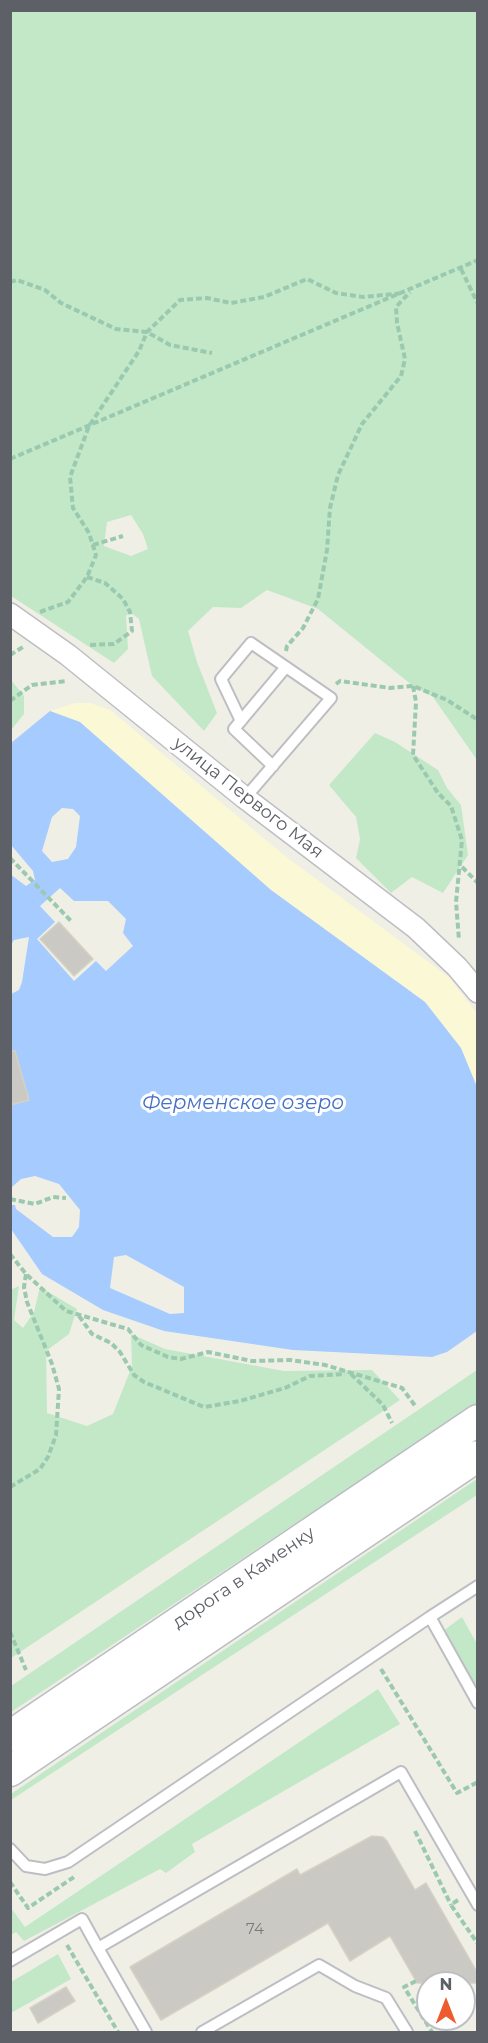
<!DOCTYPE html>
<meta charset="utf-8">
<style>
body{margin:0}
#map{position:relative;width:488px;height:2043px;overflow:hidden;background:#f0efe6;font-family:Montserrat,sans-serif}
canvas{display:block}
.frame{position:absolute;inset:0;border:12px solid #5d6066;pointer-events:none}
.north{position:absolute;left:416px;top:1971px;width:60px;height:60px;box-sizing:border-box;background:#fff;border:2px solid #bebfc2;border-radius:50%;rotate:0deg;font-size:16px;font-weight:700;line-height:24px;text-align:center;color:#5d6066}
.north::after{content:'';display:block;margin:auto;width:21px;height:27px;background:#ed5b2e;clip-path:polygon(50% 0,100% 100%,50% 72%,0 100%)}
</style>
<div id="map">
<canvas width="488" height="2043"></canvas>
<div class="frame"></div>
<div class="north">N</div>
</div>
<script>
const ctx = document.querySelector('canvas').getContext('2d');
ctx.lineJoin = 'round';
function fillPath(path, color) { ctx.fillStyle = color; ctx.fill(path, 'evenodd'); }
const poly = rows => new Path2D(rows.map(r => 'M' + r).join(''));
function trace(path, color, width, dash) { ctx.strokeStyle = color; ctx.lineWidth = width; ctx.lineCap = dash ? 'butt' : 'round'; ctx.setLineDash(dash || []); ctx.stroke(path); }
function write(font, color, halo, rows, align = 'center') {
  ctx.font = font + ' Montserrat,sans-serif'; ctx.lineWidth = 6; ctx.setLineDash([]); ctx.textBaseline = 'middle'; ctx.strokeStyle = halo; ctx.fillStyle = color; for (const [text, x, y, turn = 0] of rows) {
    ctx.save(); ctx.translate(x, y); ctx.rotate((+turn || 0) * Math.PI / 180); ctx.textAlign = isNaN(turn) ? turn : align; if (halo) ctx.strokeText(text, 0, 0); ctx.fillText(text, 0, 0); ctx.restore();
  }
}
fillPath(poly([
 [10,11,477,11,477,760,433,697,413,686,318,609,267,590,241,608,213,607,188,631,197,662,217,713,204,731,152,676,139,619,130,612,126,616,128,649,114,663,11,596],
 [131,515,143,534,148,549,131,556,104,546,107,522],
 [11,680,24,696,24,714,11,730],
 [375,733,395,742,438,770,447,788,461,805,468,855,443,893,412,877,391,893,356,858,360,839,356,817,329,785],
 [19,1286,14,1320,23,1328,34,1312,40,1287,77,1309,69,1334,46,1351,47,1413,87,1426,113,1414,132,1366,131,1334,165,1349,284,1371,372,1370,400,1400,11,1658,10,1290],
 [477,1370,477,1403,11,1712,11,1686],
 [477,1479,477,1495,11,1800,11,1794],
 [462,1617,477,1644,477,1689,443,1631],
 [378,1689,400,1724,192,1844,195,1852,166,1873,160,1869,24,1941,16,1932,11,1935,11,1908,25,1927],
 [58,1954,71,1979,11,2013,11,1982]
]), '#c2e8c8');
fillPath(poly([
 [75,703,90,703,110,710,285,856,450,978,477,1014,477,1087,461,1048,425,1002,271,890,80,722,50,711]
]), '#fbf8d5');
fillPath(poly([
 [50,711,80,722,271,890,425,1002,461,1048,477,1087,477,1331,447,1352,432,1357,293,1350,164,1331,103,1310,42,1274,11,1229,11,1205,15,1205,16,1209,53,1237,72,1237,79,1227,80,1210,59,1184,35,1176,21,1179,12,1187,11,1194,11,994,19,990,22,982,29,937,14,940,11,945,10,874,26,886,35,880,33,871,11,845,11,743],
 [62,808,73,809,80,816,76,847,68,859,52,862,42,851,52,817],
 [60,888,74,901,108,901,126,919,123,933,133,946,106,971,96,961,74,981,37,939,55,922,40,906],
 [126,1255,184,1287,184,1313,170,1314,110,1288,114,1257]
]), '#a6cbff');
const building = poly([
 [59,922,93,959,74,976,40,939,59,922],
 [10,1051,15,1051,29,1100,10,1105,10,1051],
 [372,1836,383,1837,387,1841,415,1890,426,1883,477,1972,477,1983,417,1983,390,1936,350,1961,328,1923,161,2020,130,1967,297,1869,300,1875,372,1836],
 [66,1987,75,2001,38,2023,30,2008,66,1987]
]);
fillPath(building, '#cbc9c3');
trace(building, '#d5d2c4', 1.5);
const lane = poly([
 [241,721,221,679,251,643,331,698,245,798],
 [273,766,234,729,286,667],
 [430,1617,478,1586],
 [10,1849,26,1866,45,1869,68,1862,430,1617,478,1703],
 [10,1961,82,1919,98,1948],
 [146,2032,98,1948,401,1772,478,1905],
 [202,2032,319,1965,355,1986,386,1998,407,2032]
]);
const street = poly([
 [10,614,68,655,245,798,416,928,457,967,478,992]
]);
const secondary = poly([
 [10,1736,478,1420],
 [10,1771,478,1456]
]);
trace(lane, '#bdbec4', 14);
trace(street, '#bdbec4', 24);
trace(secondary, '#bbbdc4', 33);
trace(poly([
 [461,269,478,304],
 [10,282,17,280,45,290,61,303,116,329,147,332,170,345,212,353],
 [10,459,478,260],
 [93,545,123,536],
 [87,577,105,583,123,599,130,612,132,631,114,644,89,645],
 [40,612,68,602,87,577,96,555,89,533,73,508,70,477,89,426,139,351,147,332,180,300,207,298,231,303,264,297,307,279,336,293,363,297,404,293],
 [286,651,287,646,303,628,318,599,327,550,330,508,338,475,362,424,401,376,405,359,397,323,396,307,410,292],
 [10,655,23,647],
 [336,684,340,681,390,688,413,686,447,700,478,720],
 [413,686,416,702,413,755,438,793,451,806,462,840,456,902,459,940],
 [10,701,32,685,67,681],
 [10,858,71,921],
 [462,867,478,883],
 [10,1199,35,1204,53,1197,66,1198],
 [10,1254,26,1274,66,1311,128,1329,141,1345,168,1357,181,1359,208,1352,252,1361,290,1360,325,1365,402,1388,416,1407],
 [79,1316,92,1334,111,1343,120,1352,134,1375,144,1382,204,1407,240,1401,285,1388,310,1376,345,1374],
 [351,1374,383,1405,392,1423],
 [10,1487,40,1469,48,1457,56,1435,59,1389,52,1364,27,1302,24,1287,26,1274],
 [10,1632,26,1670],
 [381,1669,457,1793,478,1782],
 [415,1831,451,1905],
 [10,1882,28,1908,74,1877],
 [458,1900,451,1905,478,1944],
 [67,1945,118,2032],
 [416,1981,404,1987,432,2032]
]), '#9bc9af', 4, [6, 3]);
trace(lane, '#fff', 10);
trace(street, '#fff', 21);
trace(secondary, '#fff', 30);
write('15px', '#787a7d', null, [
 ["74",255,1930]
]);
write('18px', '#5d6066', '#fff', [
 ["улица Первого Мая",248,798,38],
 ["дорога в Каменку",244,1578,-34]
]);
write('italic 20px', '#4570c6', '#fff', [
 ["Ферменское озеро",243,1103]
]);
</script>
